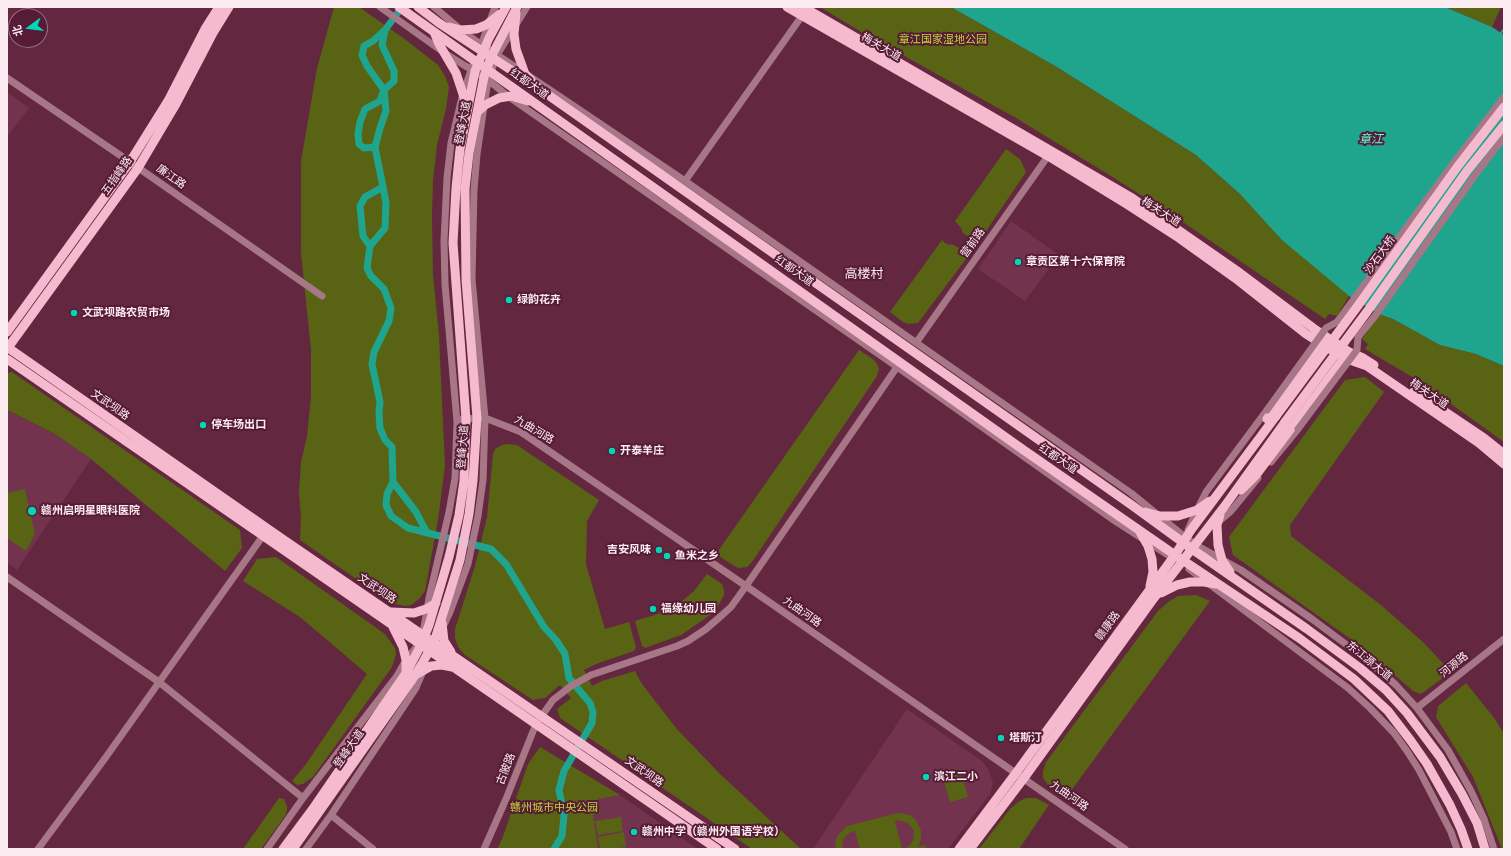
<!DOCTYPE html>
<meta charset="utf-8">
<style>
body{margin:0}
#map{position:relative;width:1511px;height:856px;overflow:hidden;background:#63273f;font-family:"Noto Sans","Noto Sans SC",sans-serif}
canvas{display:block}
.frame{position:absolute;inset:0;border:8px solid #fcecf1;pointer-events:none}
.north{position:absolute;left:8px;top:8px;width:40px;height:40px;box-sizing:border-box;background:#571c35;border:1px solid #996f80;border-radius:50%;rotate:255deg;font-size:11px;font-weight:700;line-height:16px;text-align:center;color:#fcecf1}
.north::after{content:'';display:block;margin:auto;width:14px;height:18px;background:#03d5b6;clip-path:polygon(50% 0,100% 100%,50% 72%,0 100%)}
</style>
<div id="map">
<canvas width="1511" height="856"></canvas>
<div class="frame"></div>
<div class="north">北</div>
</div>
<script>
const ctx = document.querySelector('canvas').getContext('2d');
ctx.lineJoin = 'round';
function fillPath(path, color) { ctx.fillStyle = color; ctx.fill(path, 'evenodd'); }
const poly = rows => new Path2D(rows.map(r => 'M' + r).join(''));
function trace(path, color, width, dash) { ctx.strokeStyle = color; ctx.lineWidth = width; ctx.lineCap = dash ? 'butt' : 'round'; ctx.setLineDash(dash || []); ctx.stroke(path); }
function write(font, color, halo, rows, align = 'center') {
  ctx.font = font + ' "Noto Sans","Noto Sans SC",sans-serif'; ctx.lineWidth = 4; ctx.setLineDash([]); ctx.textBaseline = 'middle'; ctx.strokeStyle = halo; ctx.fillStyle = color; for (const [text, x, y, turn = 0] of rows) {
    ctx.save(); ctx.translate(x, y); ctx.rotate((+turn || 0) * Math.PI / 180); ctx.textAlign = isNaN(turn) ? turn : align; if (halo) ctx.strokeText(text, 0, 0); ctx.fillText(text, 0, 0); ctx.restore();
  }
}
fillPath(poly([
 [7,92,29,108,7,137],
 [1011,221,1059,255,1025,301,978,269],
 [7,411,9,411,55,434,91,459,17,570,7,563],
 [907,709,982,761,989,771,993,783,990,794,948,849,813,849],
 [620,795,698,849,598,849,592,815,600,814,598,799]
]), '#73324d');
fillPath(poly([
 [334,7,359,7,406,40,438,65,445,76,449,87,446,109,437,145,433,181,432,216,433,274,439,336,445,466,438,520,425,591,419,599,411,605,405,606,391,603,300,540,301,518,299,492,301,462,307,436,311,397,311,350,301,253,301,161,317,68],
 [820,7,951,7,1057,67,1196,155,1240,194,1283,240,1349,296,1337,316,1329,314,1325,319,1180,220,1111,176,1016,118,863,33],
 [1445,7,1501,7,1492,27],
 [1006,149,1020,159,1026,172,978,243,963,233,961,228,955,221],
 [942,240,946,244,954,245,969,255,918,323,908,324,903,322,890,312],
 [1379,314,1393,319,1440,345,1476,354,1504,366,1504,442,1419,381,1365,349,1368,344,1362,339],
 [859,350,873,359,877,364,879,369,877,376,752,562,747,567,738,568,728,562,716,554],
 [12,372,240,530,242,548,225,571,91,459,55,434,9,411,7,411,7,373],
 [1365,377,1384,392,1290,525,1291,536,1381,605,1424,643,1451,672,1421,694,1413,691,1366,650,1233,555,1229,537,1345,380],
 [506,444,517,445,599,500,587,521,586,564,605,629,629,622,636,647,634,651,596,664,584,670,592,686,602,681,635,671,642,684,676,728,719,773,801,849,752,849,560,718,557,709,571,698,560,685,545,698,533,700,465,655,458,647,455,638,455,629,475,566,487,517,493,454,495,449,500,446],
 [25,489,35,534,26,551,7,538,7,493],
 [276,557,385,634,395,648,396,654,392,667,313,777,303,784,297,785,292,781,306,764,367,674,300,617,243,581,257,559],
 [707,574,722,584,724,590,724,595,718,606,713,613,681,635,645,648,642,646,635,621,667,611,682,601,694,591],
 [1196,595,1210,601,1065,799,1048,785,1043,778,1043,771,1046,762,1158,611,1168,602,1178,596],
 [1466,683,1495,719,1504,734,1504,849,1502,849,1473,777,1436,717,1438,706],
 [540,747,620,795,598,799,600,814,593,815,598,849,497,849,502,839,528,764],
 [960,769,968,797,950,802,942,774],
 [279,798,284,799,287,806,287,811,285,816,261,849,243,849],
 [1026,798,1036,798,1049,805,1019,849,979,849,1010,809,1018,802],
 [898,813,910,815,916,820,921,831,921,839,918,847,925,845,926,849,904,849,908,847,913,841,914,831,908,823,898,820,895,821,902,849,860,849,855,831,849,833,844,838,842,845,843,849,836,849,835,843,838,835,847,826],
 [621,817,623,831,598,835,595,821],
 [624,832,626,847,612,849,600,849,598,837]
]), '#596314');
fillPath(poly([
 [951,7,1445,7,1492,27,1504,35,1504,366,1476,354,1440,345,1393,319,1379,314,1349,296,1282,240,1240,194,1196,155,1057,67]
]), '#1fa58e');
trace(poly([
 [1500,34,1504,29]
]), '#1fa58e', 2);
trace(poly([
 [402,7,385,30,382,45,394,71,394,81,384,90,380,101,365,109,360,122,358,134,359,144,364,148,375,147,383,187,365,197,360,206,363,236,370,246,367,268,371,276,384,289,391,308,389,321,374,352,372,364,380,402,379,413,380,428,385,440,392,447,393,482,387,494,386,505,391,516,408,528,491,549,506,564,544,627,556,640,565,654,569,678,590,703,593,712,592,723,564,771,559,790,564,815,562,836,554,849],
 [375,147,380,128,386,111,384,90,367,66,362,55,364,46,373,41,385,30],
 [370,246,385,228,386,203,383,187],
 [393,482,416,512,427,533]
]), '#1fa58e', 7);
trace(poly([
 [380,7,446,54,488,80,509,97,897,367,1112,519,1168,555],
 [434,7,461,30,482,45,550,90,685,181,1131,493,1185,537,1196,545,1241,570,1312,619,1371,663,1396,685,1417,708,1448,750,1471,791,1484,819,1494,849],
 [480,48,495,7],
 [7,78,130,162,322,296],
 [685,181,804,13],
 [916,343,1048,156],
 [462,419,485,418,521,432,746,586,1125,849],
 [1271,462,1298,429],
 [1217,523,1231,511,1258,478],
 [1188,530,1197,510,1206,492,1267,410],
 [1189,569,1348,688,1370,708,1394,733,1407,751,1419,770,1451,832,1457,849],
 [7,577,159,682,303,798],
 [442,629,450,612,468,564,478,516,483,480,485,418,472,279,474,190,477,154,488,80,497,55,527,7],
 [423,633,429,598,449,512,455,478,457,422,445,284,444,241,447,178,451,143,463,93,473,65],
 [1417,708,1504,639],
 [331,815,373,849],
 [38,849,106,757,265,533],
 [267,849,303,798,397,676,406,660,418,645],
 [306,849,331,815,416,688,424,669],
 [484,849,506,799,536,724,553,700,571,686,591,675,677,646,688,641,706,629,721,616,731,607,746,586,897,367]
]), '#a77787', 7);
trace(poly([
 [399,7,1025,451,1175,555,1299,638,1354,679,1388,711,1411,741,1427,764,1450,805,1461,829,1468,849],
 [418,7,439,23,534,85,1133,506,1192,549,1307,629,1360,668,1386,690,1407,713,1440,757,1462,794,1477,823,1485,849],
 [787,7,1048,156,1128,205,1179,238,1235,278,1306,334,1344,358,1367,366,1479,443,1504,464],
 [803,7,1132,198,1240,273,1316,330,1349,352,1363,358,1374,365],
 [516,13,514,34,516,49,525,74,531,80],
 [449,27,461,30,476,29,486,25,500,14],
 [434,32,439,44,456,73,467,106],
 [477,112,485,105,499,98,511,96,528,101],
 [7,332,130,162,168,101,205,29,219,7],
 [7,347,281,538,735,849],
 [7,349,138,168,176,104,213,33,229,7],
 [7,359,717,849],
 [1414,391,1484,438,1504,454],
 [1267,419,1326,339],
 [1241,490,1256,475,1347,354],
 [1145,512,1160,516,1178,516,1197,510,1210,501],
 [1220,515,1217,525,1218,545,1222,560,1230,572],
 [1140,532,1148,546,1152,559,1153,572,1150,586],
 [1161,593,1177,585,1190,582,1204,582,1216,584],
 [391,612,414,613,426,609,436,603],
 [442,623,444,641,451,652],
 [393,627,403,647,406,660,406,671],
 [417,674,431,666,442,665,452,667],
 [283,849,312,810,406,673,421,645,429,625,449,557,459,515,464,481,466,419,453,243,456,188,460,149,475,71,489,38,506,7],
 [293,849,412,680,423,662,434,642,460,560,469,514,473,481,477,418,466,280,465,189,469,153,484,77,491,57,517,7],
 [959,849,1016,773,1175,555,1191,530,1276,416],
 [970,849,1024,778,1151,602,1224,507,1285,422]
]), '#f5bacd', 9);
trace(poly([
 [1267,410,1326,328,1337,322,1455,161,1504,97],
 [1298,429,1357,350,1358,337,1375,316,1476,174,1504,137]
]), '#a77787', 7);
trace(poly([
 [1276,416,1357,307,1458,166,1504,107],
 [1285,422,1369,309,1467,171,1504,125]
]), '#f5bacd', 9);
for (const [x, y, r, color] of [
 [1018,262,4,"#03d5b6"],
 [509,300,4,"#03d5b6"],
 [74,313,4,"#03d5b6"],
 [203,425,4,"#03d5b6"],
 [612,451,4,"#03d5b6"],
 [32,511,5,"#03d5b6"],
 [659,550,4,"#03d5b6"],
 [667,556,4,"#03d5b6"],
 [653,609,4,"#03d5b6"],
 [1001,738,4,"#03d5b6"],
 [926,777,4,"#03d5b6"],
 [634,832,4,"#03d5b6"]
]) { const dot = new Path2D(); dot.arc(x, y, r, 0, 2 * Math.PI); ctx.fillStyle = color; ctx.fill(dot); trace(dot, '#571c35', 1.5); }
write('11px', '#bfd43a', '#571c35', [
 ["章江国家湿地公园",943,40],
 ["赣州城市中央公园",554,808]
]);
write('11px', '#fcecf1', '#571c35', [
 ["梅关大道",881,47,30],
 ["红都大道",529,84,35],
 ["登峰大道",463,123,-79],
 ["五指峰路",117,176,-55],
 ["廉江路",171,177,35],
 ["梅关大道",1161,212,33],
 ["营前路",973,243,-55],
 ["沙石大桥",1380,255,-54],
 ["红都大道",794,271,35],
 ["梅关大道",1429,394,34],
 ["文武坝路",110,405,35],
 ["九曲河路",534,430,31],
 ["登峰大道",463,447,-86],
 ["红都大道",1058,459,34],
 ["文武坝路",377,589,34],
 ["九曲河路",802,612,35],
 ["赣康路",1108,626,-54],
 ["东江源大道",1369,661,39],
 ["河源路",1454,665,-39],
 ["登峰大道",349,749,-55],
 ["古陂路",506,769,-69],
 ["文武坝路",644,772,35],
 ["九曲河路",1069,796,35]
]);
write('bold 11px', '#fcecf1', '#571c35', [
 ["章贡区第十六保育院",1026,262],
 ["绿韵花卉",517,300],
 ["文武坝路农贸市场",82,313],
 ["停车场出口",211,425],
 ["开泰羊庄",620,451],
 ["赣州启明星眼科医院",41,511],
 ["吉安风味",651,550,"right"],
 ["鱼米之乡",675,556],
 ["福缘幼儿园",661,609],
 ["塔斯汀",1009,738],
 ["滨江二小",934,777],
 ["赣州中学（赣州外国语学校）",642,832]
], 'left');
write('italic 12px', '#60fbdc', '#571c35', [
 ["章江",1371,140]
]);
write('13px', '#fcecf1', '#571c35', [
 ["高楼村",864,274]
]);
</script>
